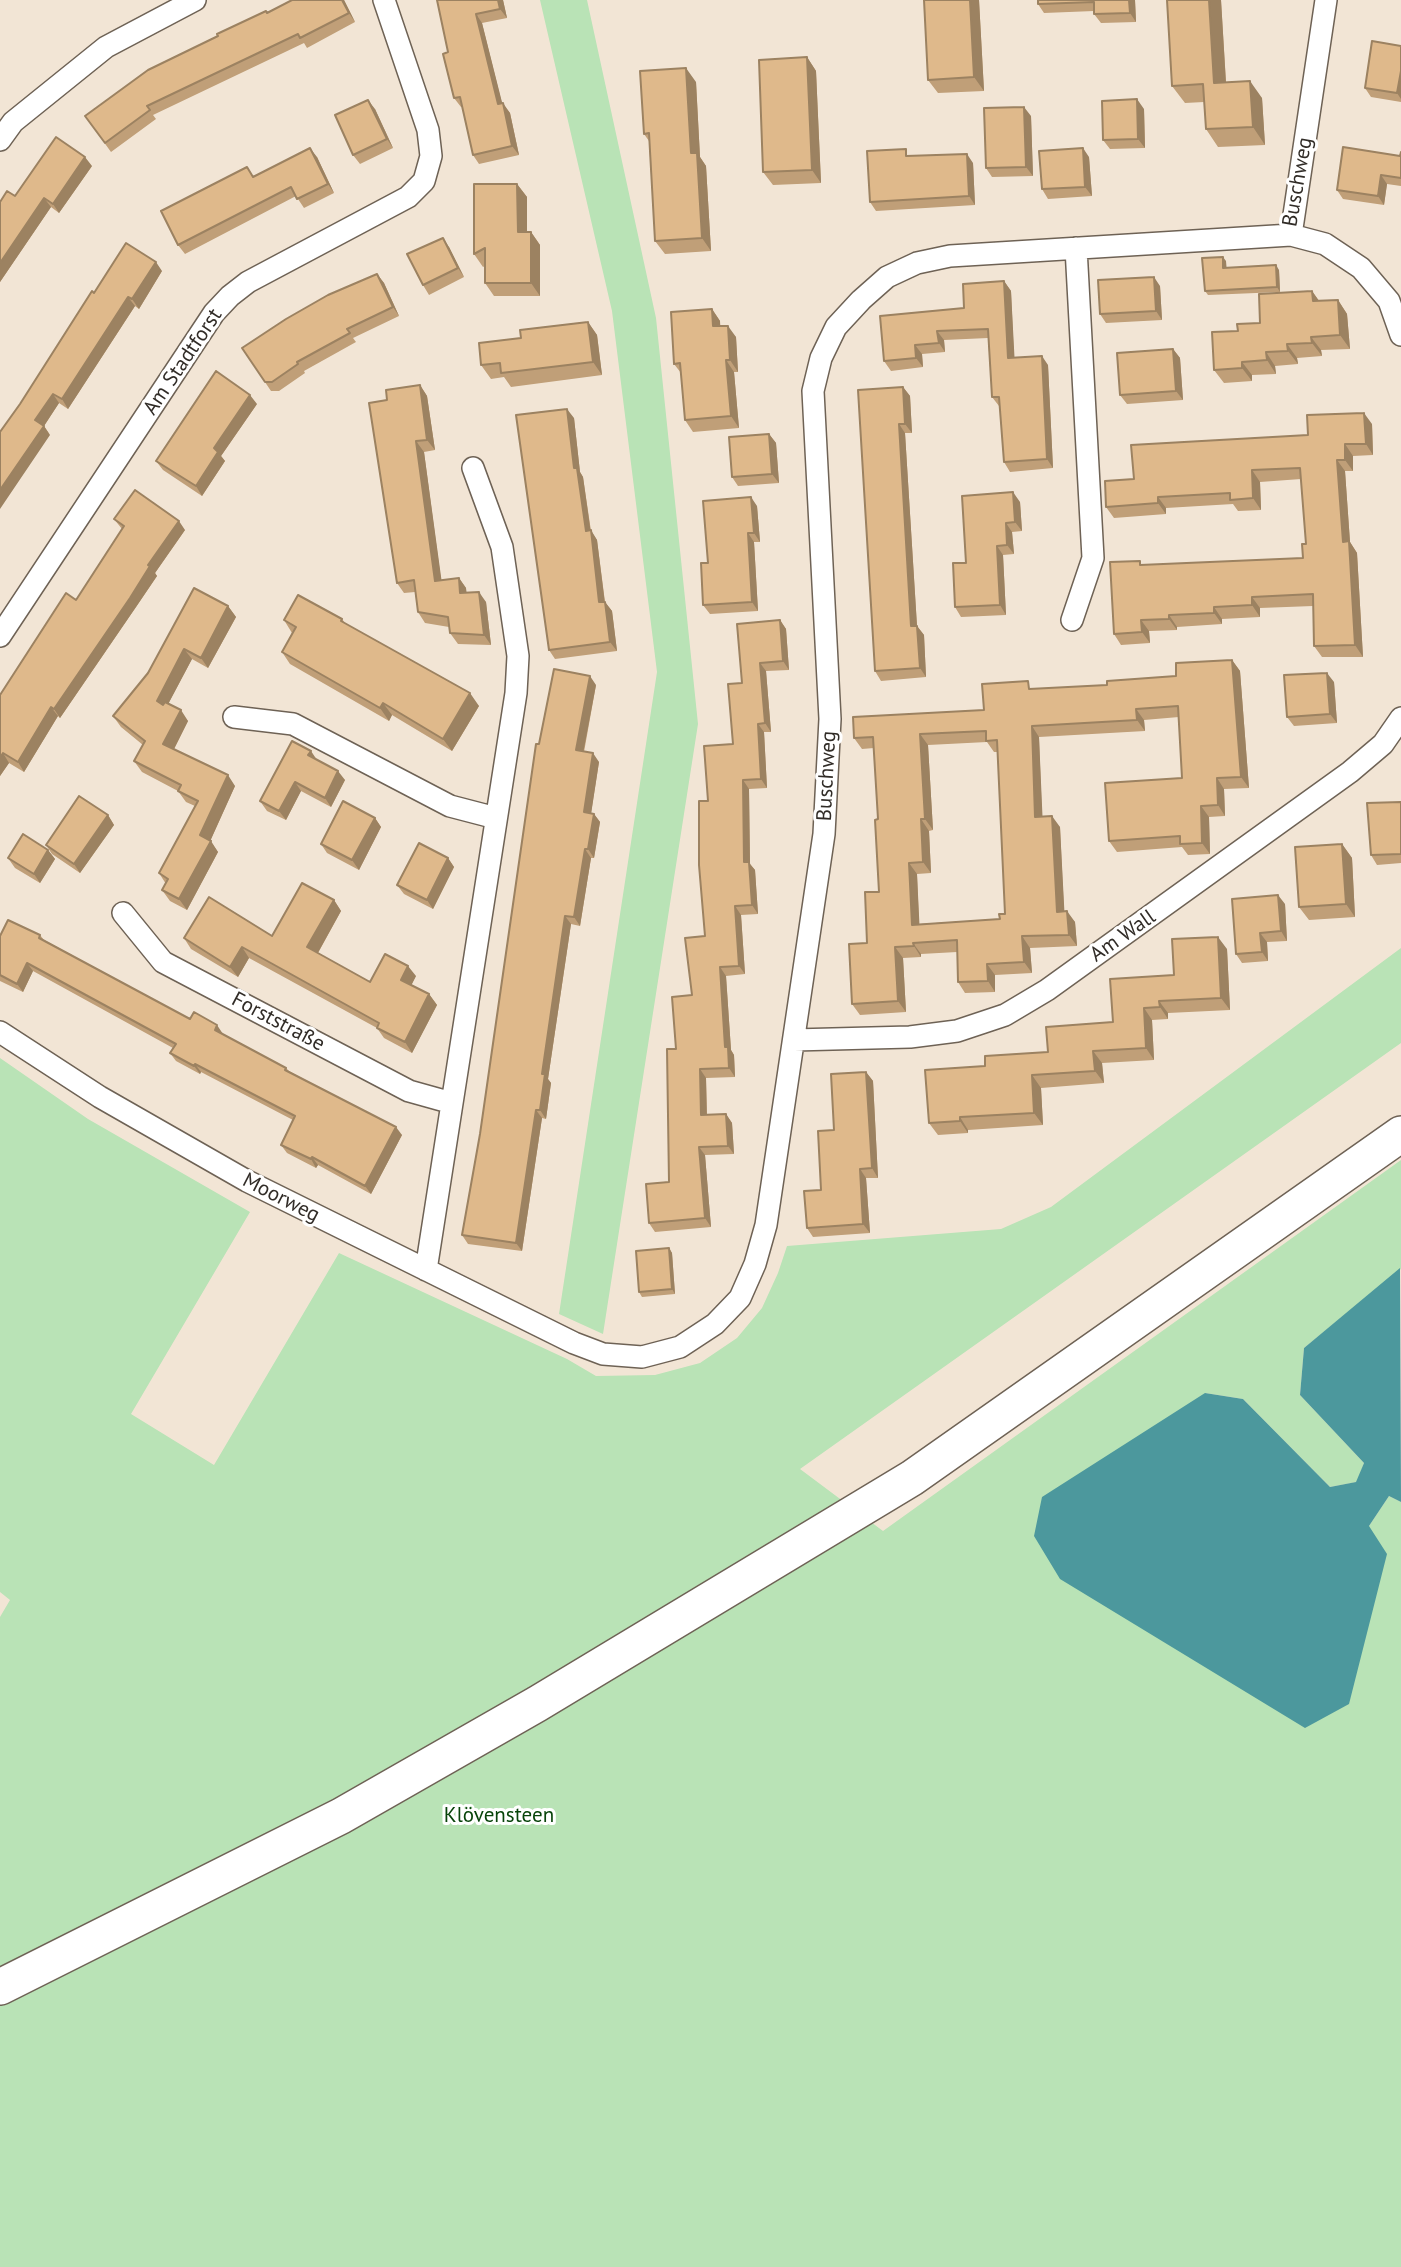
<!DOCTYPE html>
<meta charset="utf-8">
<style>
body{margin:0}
canvas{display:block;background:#f2e5d5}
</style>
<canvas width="1401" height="2267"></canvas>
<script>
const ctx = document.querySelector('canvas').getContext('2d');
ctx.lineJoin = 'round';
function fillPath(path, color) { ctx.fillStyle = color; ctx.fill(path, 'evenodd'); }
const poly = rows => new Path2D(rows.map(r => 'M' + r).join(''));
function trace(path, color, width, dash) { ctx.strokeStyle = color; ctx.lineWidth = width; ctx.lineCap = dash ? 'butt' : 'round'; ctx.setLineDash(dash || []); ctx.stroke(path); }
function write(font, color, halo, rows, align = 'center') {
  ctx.font = font + ' "PT Sans",sans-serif'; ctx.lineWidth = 6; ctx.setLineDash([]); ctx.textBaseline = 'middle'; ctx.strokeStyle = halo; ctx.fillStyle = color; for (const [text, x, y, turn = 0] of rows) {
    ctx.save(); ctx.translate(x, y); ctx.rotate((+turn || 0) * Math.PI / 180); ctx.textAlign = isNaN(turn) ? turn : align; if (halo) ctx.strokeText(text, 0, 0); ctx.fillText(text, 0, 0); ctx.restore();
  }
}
fillPath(poly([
 [540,0,587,0,656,318,698,724,603,1334,559,1314,657,672,612,311],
 [1401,948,1401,1043,800,1469,883,1531,1401,1160,1401,1269,1304,1348,1300,1395,1364,1463,1357,1482,1330,1487,1243,1399,1205,1393,1369,1526,1389,1496,1401,1502,1401,2267,0,2267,0,1617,10,1600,0,1592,0,1058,88,1119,250,1212,131,1414,214,1465,339,1253,567,1359,596,1376,655,1375,700,1363,737,1338,762,1308,778,1273,787,1246,1001,1229,1051,1207]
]), '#b9e3b6');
fillPath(poly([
 [1400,1268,1401,1502,1389,1496,1369,1526,1387,1554,1349,1704,1305,1728,1060,1579,1034,1536,1042,1497,1205,1393,1243,1399,1330,1487,1356,1482,1364,1463,1300,1395,1304,1348]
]), '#4c989d');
const street = poly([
 [0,140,13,122,106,47,195,0],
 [1291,235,1325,244,1361,268,1389,301,1401,335],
 [1072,620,1093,558,1076,248],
 [0,636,214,313,230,296,248,282,408,197,424,181,431,156,428,130,384,0],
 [234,717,293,724,450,806,496,818],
 [123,913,163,962,409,1091,452,1103],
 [0,1032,100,1097,247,1181,574,1343,603,1354,642,1357,680,1347,715,1324,740,1298,755,1264,766,1225,824,834,830,719,813,391,821,358,836,327,861,300,887,277,917,263,950,256,1291,235,1326,0],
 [794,1040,910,1037,957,1031,1005,1015,1047,990,1350,772,1383,744,1401,718],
 [426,1270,516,693,518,656,502,547,473,468]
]);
const primary = poly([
 [0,1987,341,1816,537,1704,912,1478,1401,1134]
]);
trace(street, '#6e6255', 24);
trace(primary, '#6e6255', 38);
trace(street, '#fff', 21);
trace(primary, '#fff', 35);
fillPath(poly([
 [344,0,355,22,307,48,304,43,153,115,156,119,111,152,85,116,267,13],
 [437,0,503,0,507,18,482,23,502,104,510,113,519,155,479,164,473,155,463,107,461,107,454,98,448,52],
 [924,0,979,0,984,91,938,93,928,80],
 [1038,0,1135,0,1136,22,1101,23,1094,14,1094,11,1044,13,1038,4],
 [1221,0,1226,82,1262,98,1265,145,1218,147,1206,129,1204,102,1185,103,1172,86],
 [1401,46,1401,102,1371,97,1365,88],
 [807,57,816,71,821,183,773,185,763,172],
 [696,82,700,157,706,166,711,251,665,254,655,241,649,141,644,134],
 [375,109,393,148,360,164,353,155],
 [1144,109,1145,148,1110,149,1103,140],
 [1031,116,1033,176,992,177,986,168],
 [1401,152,1401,186,1387,184,1384,205,1343,199,1337,190,1400,156],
 [911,156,973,163,975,205,876,211,870,202],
 [317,157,334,193,304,208,296,196,185,254,178,245,254,176],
 [1089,157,1092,196,1048,199,1042,189],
 [92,166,59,213,51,207,0,282,0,202],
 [517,184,527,197,527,232,531,232,540,245,540,296,494,296,485,283,485,266,483,267,474,254],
 [449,247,464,277,429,295,423,285],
 [1226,261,1226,268,1279,270,1280,292,1208,295,1205,291],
 [162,271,139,309,135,306,68,409,59,403,44,426,50,435,20,404,94,293],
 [377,274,384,283,399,316,353,338,356,342,304,371,305,373,279,391,271,391,242,348],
 [1004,281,1011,291,1014,358,1048,365,1053,468,1010,472,1004,462,1000,406,999,406,992,397,988,338,944,340,945,352,922,354,923,367,891,371,884,361],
 [1160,286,1162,320,1106,323,1100,314],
 [1312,291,1319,301,1338,300,1347,314,1350,349,1321,350,1322,356,1297,358,1298,364,1275,366,1276,374,1252,375,1252,381,1224,383,1214,370,1238,331,1260,323],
 [712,309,720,321,720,326,736,337,738,372,734,372,739,428,693,432,685,420,681,373,674,364],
 [588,322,597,335,602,375,511,387,504,377,491,379,481,365,521,338],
 [1173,349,1180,358,1183,400,1127,404,1120,395],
 [420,385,427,396,435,450,424,452,441,580,459,578,466,588,466,592,486,602,491,645,458,644,450,633,449,627,425,623,418,612,415,592,404,593,397,583,387,400],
 [903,387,910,396,912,433,905,433,917,626,924,635,926,677,881,681,875,671,858,390],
 [257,404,221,456,225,461,202,496,163,470,156,461],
 [574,418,580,472,583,477,591,531,597,540,605,602,612,611,617,651,555,659,549,650],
 [1372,424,1373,455,1353,456,1353,471,1345,471,1350,542,1357,553,1363,657,1322,657,1314,646,1313,606,1260,608,1260,617,1222,619,1222,624,1177,627,1177,630,1149,631,1150,643,1121,645,1114,634,1143,565,1303,558,1306,544,1301,479,1260,482,1261,510,1238,511,1233,504,1166,508,1166,514,1114,518,1106,507,1134,479,1308,435],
 [769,434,776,443,779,483,738,486,732,477],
 [1020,502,1022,531,1012,532,1014,554,1003,555,1006,615,961,617,955,607,966,563],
 [757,506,760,542,754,542,758,611,710,614,703,605,708,563],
 [114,519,185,530,155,573,157,576,136,607,60,718,58,716,24,772,9,763,0,776,0,695,76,600,122,529],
 [228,606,236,617,208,668,192,659,168,704,188,721,174,749,235,786,210,841,218,852,187,910,170,901,162,890,166,884,159,873,195,806,186,802,178,791,142,772,134,761,143,745,121,727,113,716,148,673],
 [342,619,345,623,479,706,452,751,392,715,389,721,290,664,282,652,292,633,284,620],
 [780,620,786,629,789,670,766,671,771,732,764,732,767,788,749,789,750,864,755,870,758,914,741,915,745,974,726,976,731,1050,734,1055,735,1077,706,1078,707,1115,726,1114,732,1123,734,1154,705,1155,711,1227,655,1232,649,1223,669,1182,676,1049,692,995,705,936,708,801,733,744,742,683],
 [1232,660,1240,671,1249,788,1224,789,1225,816,1209,817,1210,854,1188,855,1182,847,1117,852,1109,841,1182,778,1179,717,1144,720,1145,731,1039,737,1042,817,1060,827,1064,911,1075,922,1077,946,1030,948,1032,973,995,975,995,992,965,993,958,982,957,952,921,954,921,957,903,958,906,1012,860,1015,852,1004,879,892,878,819,874,748,862,749,854,738,984,710,1034,689,1107,685,1176,676],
 [987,742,994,752,998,752,1005,914,1000,919,919,924,917,874,931,873,929,831,933,830,928,745],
 [1334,682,1337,723,1294,726,1287,717],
 [596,685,584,752,599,762,591,813,594,814,600,822,594,858,591,858,580,926,571,924,548,1079,551,1083,546,1119,542,1118,522,1251,468,1244,462,1235,480,1134,539,744],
 [317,760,345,780,331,807,301,791,286,820,267,811,260,801],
 [1401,802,1401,863,1377,865,1371,855],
 [108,815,114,825,80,873,52,854,46,845],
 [375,818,381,827,359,870,327,853,321,844],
 [1342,844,1352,858,1355,917,1309,920,1299,907],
 [48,850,55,859,40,883,15,868,8,858],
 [448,858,454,867,433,909,404,894,397,885],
 [334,900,341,911,318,953,370,982,416,976,411,985,429,994,437,1005,412,1053,384,1038,377,1028,249,958,238,977,191,949,184,938,272,936],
 [1285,904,1287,941,1267,942,1268,961,1242,963,1236,954],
 [40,935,44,940,190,1019,223,1034,286,1068,289,1071,402,1135,371,1194,318,1165,316,1168,287,1153,281,1145,293,1120,201,1072,200,1074,176,1061,170,1053,173,1048,33,971,23,992,0,981,0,936],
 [1227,949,1230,1010,1168,1013,1168,1019,1152,1020,1154,1060,1102,1063,1104,1083,1041,1088,1043,1125,968,1130,968,1133,938,1135,929,1123,985,1066,1048,1052,1113,1022,1174,975],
 [866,1072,873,1081,878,1178,866,1178,870,1233,813,1237,807,1228,821,1190,834,1130],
 [669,1248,672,1253,675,1294,642,1297,639,1292]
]), '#c09f78');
fillPath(poly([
 [342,0,344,0,355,22,349,13],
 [498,0,503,0,507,18,500,9],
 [970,0,979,0,984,91,974,77],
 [1129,0,1135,0,1136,22,1130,13],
 [1209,0,1221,0,1227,101,1214,83],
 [476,14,482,23,505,114,498,104],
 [807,57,816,71,821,183,812,170],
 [686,68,696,82,700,157,706,166,711,251,702,238,691,153],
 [1401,71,1401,99,1397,93],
 [1250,81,1262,98,1265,145,1253,127],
 [1137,99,1144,109,1145,148,1138,139],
 [368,100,375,109,393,148,387,139],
 [503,103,510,113,519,155,512,146],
 [1024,107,1031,116,1033,176,1026,167],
 [310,148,317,157,334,193,328,184],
 [1083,148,1089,157,1092,196,1085,187],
 [967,154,973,163,975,205,969,196],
 [85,157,92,166,59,213,53,204],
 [1381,175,1387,184,1384,205,1378,196],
 [517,184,527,197,527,245,518,232],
 [44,198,51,207,0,282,0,263],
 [531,232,540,245,540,296,531,283],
 [443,238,449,247,464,277,458,268],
 [1223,257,1226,261,1227,273,1223,268],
 [156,262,162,271,139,309,132,299],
 [1276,265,1279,270,1280,292,1277,287],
 [377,274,384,283,399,316,393,307],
 [1154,277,1160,286,1162,320,1156,311],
 [1004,281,1011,291,1015,367,1008,358],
 [1312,291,1322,305,1313,301],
 [128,297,135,306,68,409,62,399],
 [1338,300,1347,314,1350,349,1340,335],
 [712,309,720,321,721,338,713,326],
 [588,322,597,335,602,375,593,362],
 [728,326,736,337,738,372,730,360],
 [937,331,944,340,945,352,939,343],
 [1311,337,1321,350,1322,356,1312,343],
 [1287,344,1297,358,1298,364,1288,351],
 [915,345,922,354,923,367,916,358],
 [1173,349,1180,358,1183,400,1176,391],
 [1266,352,1275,366,1276,374,1267,360],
 [1042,356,1048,365,1053,468,1047,459],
 [726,360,734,372,739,428,731,416],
 [1242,362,1252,375,1252,381,1242,368],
 [420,385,427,396,435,450,427,440],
 [903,387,910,396,912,433,905,424],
 [53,394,59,403,44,426,50,435,0,509,0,490,35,420],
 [250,395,257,404,221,456,225,461,202,496,196,486,214,448],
 [567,409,574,418,580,472,583,477,591,534,591,530,597,540,606,612,599,602,586,531,574,468],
 [1364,413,1372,424,1373,455,1366,444],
 [899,424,905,433,917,626,924,635,926,677,920,668,911,626],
 [769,434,776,443,779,483,772,474],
 [416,441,424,452,443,591,435,581],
 [1345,444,1353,456,1353,471,1345,460],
 [1337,460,1345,471,1350,542,1357,553,1363,657,1355,645,1343,542],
 [1252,470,1260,482,1261,510,1253,498],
 [1013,492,1020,502,1022,531,1015,522],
 [751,497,757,506,760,542,754,533],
 [1158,497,1166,508,1166,514,1158,503],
 [179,521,185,530,155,573,157,576,136,607,60,718,54,709,148,565],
 [1006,523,1012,532,1014,554,1007,545],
 [748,533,754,542,758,611,752,602],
 [997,546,1003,555,1006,615,1000,605],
 [459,578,466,588,468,603,460,593],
 [479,592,486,602,491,645,484,635],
 [1252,597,1260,608,1260,617,1252,605],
 [605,602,612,611,617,651,610,642],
 [228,606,236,617,208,668,201,658],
 [1214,607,1222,619,1222,624,1214,613],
 [1169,615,1177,627,1177,630,1169,619],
 [780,620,786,629,789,670,783,661],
 [1141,620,1149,631,1150,643,1142,632],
 [184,649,192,659,164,712,157,701],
 [1232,660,1240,671,1249,788,1241,777],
 [760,663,766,671,771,732,765,723],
 [1327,673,1334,682,1337,723,1330,714],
 [590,676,596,685,582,759,576,750],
 [470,693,479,706,452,751,443,739],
 [383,703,392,715,389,721,380,708],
 [51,707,58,716,24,772,18,762],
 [1136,709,1144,720,1145,731,1137,720],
 [181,710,188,721,171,755,163,744],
 [758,724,764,732,767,788,761,779],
 [1032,726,1039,737,1043,828,1035,817],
 [920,734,928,745,933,830,925,819],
 [311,751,317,760,308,755],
 [3,753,9,763,0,776,0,758],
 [593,753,599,762,590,821,584,812],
 [338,771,345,780,331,807,325,798],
 [228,775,235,786,208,846,200,835],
 [1217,778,1224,789,1225,816,1218,805],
 [743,780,749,789,750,864,755,870,758,914,752,905,744,862],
 [295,782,301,791,286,820,279,811],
 [1201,806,1209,817,1210,854,1202,843],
 [594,814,600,822,594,858,588,849],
 [108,815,114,825,80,873,74,864],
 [1052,816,1060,827,1065,923,1057,912],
 [375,818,381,827,359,870,352,860],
 [921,819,929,831,931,873,923,862],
 [211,841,218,852,187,910,179,899],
 [1342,844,1352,858,1355,917,1346,904],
 [585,849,591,858,580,926,574,917],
 [48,850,55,859,40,883,34,874],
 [448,858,454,867,433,909,427,900],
 [909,863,917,874,920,936,912,925],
 [1278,895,1285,904,1287,941,1281,931],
 [334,900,341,911,315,958,307,947],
 [735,906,741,915,745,974,739,966],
 [1067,911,1075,922,1077,946,1069,935],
 [565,916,571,924,548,1079,551,1083,546,1119,540,1110,542,1074],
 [1260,933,1267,942,1268,961,1262,952],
 [1022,936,1030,948,1032,973,1024,962],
 [1218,937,1227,949,1230,1010,1221,998],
 [913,943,921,954,921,957,914,946],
 [242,947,249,958,238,977,230,967],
 [895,947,903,958,906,1012,898,1001],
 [27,963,33,971,23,992,17,984],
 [987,964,995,975,995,992,988,981],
 [408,966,416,976,409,990,401,980],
 [720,967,726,976,731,1050,734,1055,735,1077,729,1068,725,1047],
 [429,994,437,1005,412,1053,405,1042],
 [1159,1001,1168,1013,1168,1019,1160,1007],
 [1144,1008,1152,1020,1154,1060,1146,1048],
 [217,1025,223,1034,220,1038,215,1030],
 [1093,1051,1102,1063,1104,1083,1095,1071],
 [195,1064,201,1072,200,1074,194,1066],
 [700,1069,706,1078,707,1124,701,1115],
 [866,1072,873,1081,878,1178,872,1168],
 [1032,1075,1041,1088,1043,1125,1034,1113],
 [536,1110,542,1118,522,1251,516,1243],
 [726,1114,732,1123,734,1154,728,1146],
 [960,1117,968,1130,968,1133,960,1121],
 [396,1127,402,1135,371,1194,365,1186],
 [699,1147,705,1155,711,1227,705,1218],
 [312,1157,318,1165,316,1168,311,1159],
 [860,1169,866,1178,870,1233,863,1224],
 [669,1248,672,1253,675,1294,672,1289]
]), '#9c8261');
const building = poly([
 [292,0,342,0,349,13,300,38,298,34,147,106,150,110,105,143,85,116,148,70,218,36,217,34,266,11,267,13,292,0],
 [437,0,498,0,500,9,476,14,498,104,503,103,512,146,473,155,460,97,454,98,443,54,448,52,437,0],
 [924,0,970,0,974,77,928,80,924,0],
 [1038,0,1129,0,1130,13,1094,14,1094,2,1038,4,1038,0],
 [1167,0,1209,0,1214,83,1250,81,1253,127,1206,129,1203,84,1172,86,1167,0],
 [1372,41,1401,46,1401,71,1397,93,1365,88,1372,41],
 [807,57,812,170,763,172,759,60,807,57],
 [686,68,691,153,697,153,702,238,655,241,649,133,644,134,640,71,686,68],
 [1137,99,1138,139,1103,140,1102,101,1137,99],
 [368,100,387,139,353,155,335,115,368,100],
 [1024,107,1026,167,986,168,984,108,1024,107],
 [56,137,85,157,53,204,44,198,0,263,0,202,7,191,15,196,56,137],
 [1343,147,1400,156,1401,152,1401,178,1381,175,1378,196,1337,190,1343,147],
 [310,148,328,184,297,199,291,187,178,245,161,211,247,167,253,177,310,148],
 [1083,148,1085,187,1042,189,1039,151,1083,148],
 [906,149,906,156,967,154,969,196,870,202,867,151,906,149],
 [474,184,517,184,518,232,531,232,531,283,485,283,485,248,474,254,474,184],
 [443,238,458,268,423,285,407,254,443,238],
 [126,243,156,262,132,299,128,297,62,399,53,394,35,420,44,426,0,490,0,432,20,404,92,291,94,293,126,243],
 [1223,257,1223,268,1276,265,1277,287,1205,291,1202,258,1223,257],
 [377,274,393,307,347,329,350,333,297,362,298,364,272,382,265,382,242,348,286,319,328,295,377,274],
 [1154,277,1156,311,1100,314,1098,280,1154,277],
 [1004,281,1008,358,1042,356,1047,459,1004,462,999,397,992,397,988,329,937,331,939,343,915,345,916,358,884,361,880,316,964,308,963,284,1004,281],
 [1312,291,1313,301,1338,300,1340,335,1311,337,1312,343,1287,344,1288,351,1266,352,1267,360,1242,362,1242,368,1214,370,1212,332,1238,331,1237,324,1260,323,1259,294,1312,291],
 [712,309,713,326,728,326,730,360,726,360,731,416,685,420,680,363,674,364,671,312,712,309],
 [588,322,593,362,501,373,500,363,481,365,479,343,521,338,520,330,588,322],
 [1173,349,1176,391,1120,395,1117,353,1173,349],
 [216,371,250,395,214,448,218,452,196,486,156,461,216,371],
 [420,385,427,440,416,441,435,581,459,578,460,593,479,592,484,635,450,633,448,617,418,612,414,580,397,583,369,403,387,400,386,390,420,385],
 [903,387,905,424,899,424,911,626,917,626,920,668,875,671,858,390,903,387],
 [567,409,574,468,577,468,586,531,591,530,599,602,605,602,610,642,549,650,516,415,567,409],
 [1364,413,1366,444,1345,444,1345,460,1337,460,1343,542,1349,541,1355,645,1314,646,1313,594,1252,597,1252,605,1214,607,1214,613,1169,615,1169,619,1141,620,1142,632,1114,634,1110,562,1140,561,1140,565,1303,558,1302,544,1306,544,1300,468,1252,470,1253,498,1230,500,1230,493,1158,497,1158,503,1106,507,1105,481,1134,479,1131,445,1308,435,1307,415,1364,413],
 [769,434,772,474,732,477,729,437,769,434],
 [135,490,179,521,148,565,150,566,130,598,54,709,51,707,18,762,3,753,0,758,0,695,66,593,76,600,124,526,114,519,135,490],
 [1013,492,1015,522,1006,523,1007,545,997,546,1000,605,955,607,953,563,966,563,962,496,1013,492],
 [751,497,754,533,748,533,752,602,703,605,701,563,708,563,703,501,751,497],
 [194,588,228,606,201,658,184,649,157,701,163,705,165,702,181,710,163,744,228,775,200,835,211,841,179,899,162,890,168,879,159,873,198,801,178,791,181,785,134,761,145,741,113,716,148,673,194,588],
 [298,595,342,619,341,621,470,693,443,739,383,703,380,708,282,652,296,627,284,620,298,595],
 [780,620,783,661,760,663,765,723,758,724,761,779,743,780,744,862,749,862,752,905,735,906,739,966,720,967,725,1047,728,1047,729,1068,700,1069,701,1115,726,1114,728,1146,699,1147,705,1218,649,1223,646,1184,669,1182,667,1049,676,1049,672,997,692,995,685,938,705,936,699,865,699,801,708,801,704,746,733,744,728,684,742,683,737,624,780,620],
 [1232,660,1241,777,1217,778,1218,805,1201,806,1202,843,1180,844,1180,836,1109,841,1105,783,1182,778,1178,706,1136,709,1137,720,1032,726,1035,817,1052,816,1057,912,1067,911,1069,935,1022,936,1024,962,987,964,988,981,958,982,957,940,913,943,914,946,895,947,898,1001,852,1004,849,944,867,943,865,892,879,892,875,820,878,819,873,737,854,738,853,717,984,710,982,684,1028,681,1029,689,1107,685,1107,681,1176,676,1176,663,1232,660],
 [986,731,986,741,997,740,1005,914,999,914,1000,919,912,925,909,863,923,862,921,819,925,819,920,734,986,731],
 [554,669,590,676,576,750,593,753,584,812,594,814,588,849,585,849,574,917,565,916,542,1074,545,1074,540,1110,536,1110,516,1243,462,1235,480,1134,536,744,539,744,554,669],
 [1327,673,1330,714,1287,717,1284,675,1327,673],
 [292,741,311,751,308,755,338,771,325,798,295,782,279,811,260,801,292,741],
 [79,796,108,815,74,864,46,845,79,796],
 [343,801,375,818,352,860,321,844,343,801],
 [1401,802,1401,854,1371,855,1367,803,1401,802],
 [23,834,48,850,34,874,8,858,23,834],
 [419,843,448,858,427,900,397,885,419,843],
 [1342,844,1346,904,1299,907,1295,847,1342,844],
 [302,883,334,900,307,947,370,982,385,954,408,966,401,980,429,994,405,1042,377,1028,379,1023,242,947,230,967,184,938,209,897,272,936,302,883],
 [1278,895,1281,931,1260,933,1262,952,1236,954,1232,899,1278,895],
 [8,920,40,935,39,938,190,1019,194,1012,217,1025,215,1030,286,1068,285,1070,396,1127,365,1186,312,1157,311,1159,281,1145,295,1116,195,1064,194,1066,170,1053,176,1044,27,963,17,984,0,975,0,936,8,920],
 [1218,937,1221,998,1159,1001,1160,1007,1144,1008,1146,1048,1093,1051,1095,1071,1032,1075,1034,1113,960,1117,960,1121,929,1123,925,1070,985,1066,985,1056,1048,1052,1046,1027,1113,1022,1110,979,1174,975,1172,939,1218,937],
 [866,1072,872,1168,860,1169,863,1224,807,1228,804,1191,821,1190,818,1131,834,1130,831,1074,866,1072],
 [669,1248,672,1289,639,1292,636,1251,669,1248]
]);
fillPath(building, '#dfb98b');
trace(building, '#9c8261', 2);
write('21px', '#312c27', '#fff', [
 ["Buschweg",1298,182,-80],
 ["Am Stadtforst",183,362,-56],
 ["Buschweg",827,776,-87],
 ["Am Wall",1123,936,-35],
 ["Forststraße",278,1022,28],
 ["Moorweg",281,1198,27]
]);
write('21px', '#08440a', '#fff', [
 ["Klövensteen",499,1816]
]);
</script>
